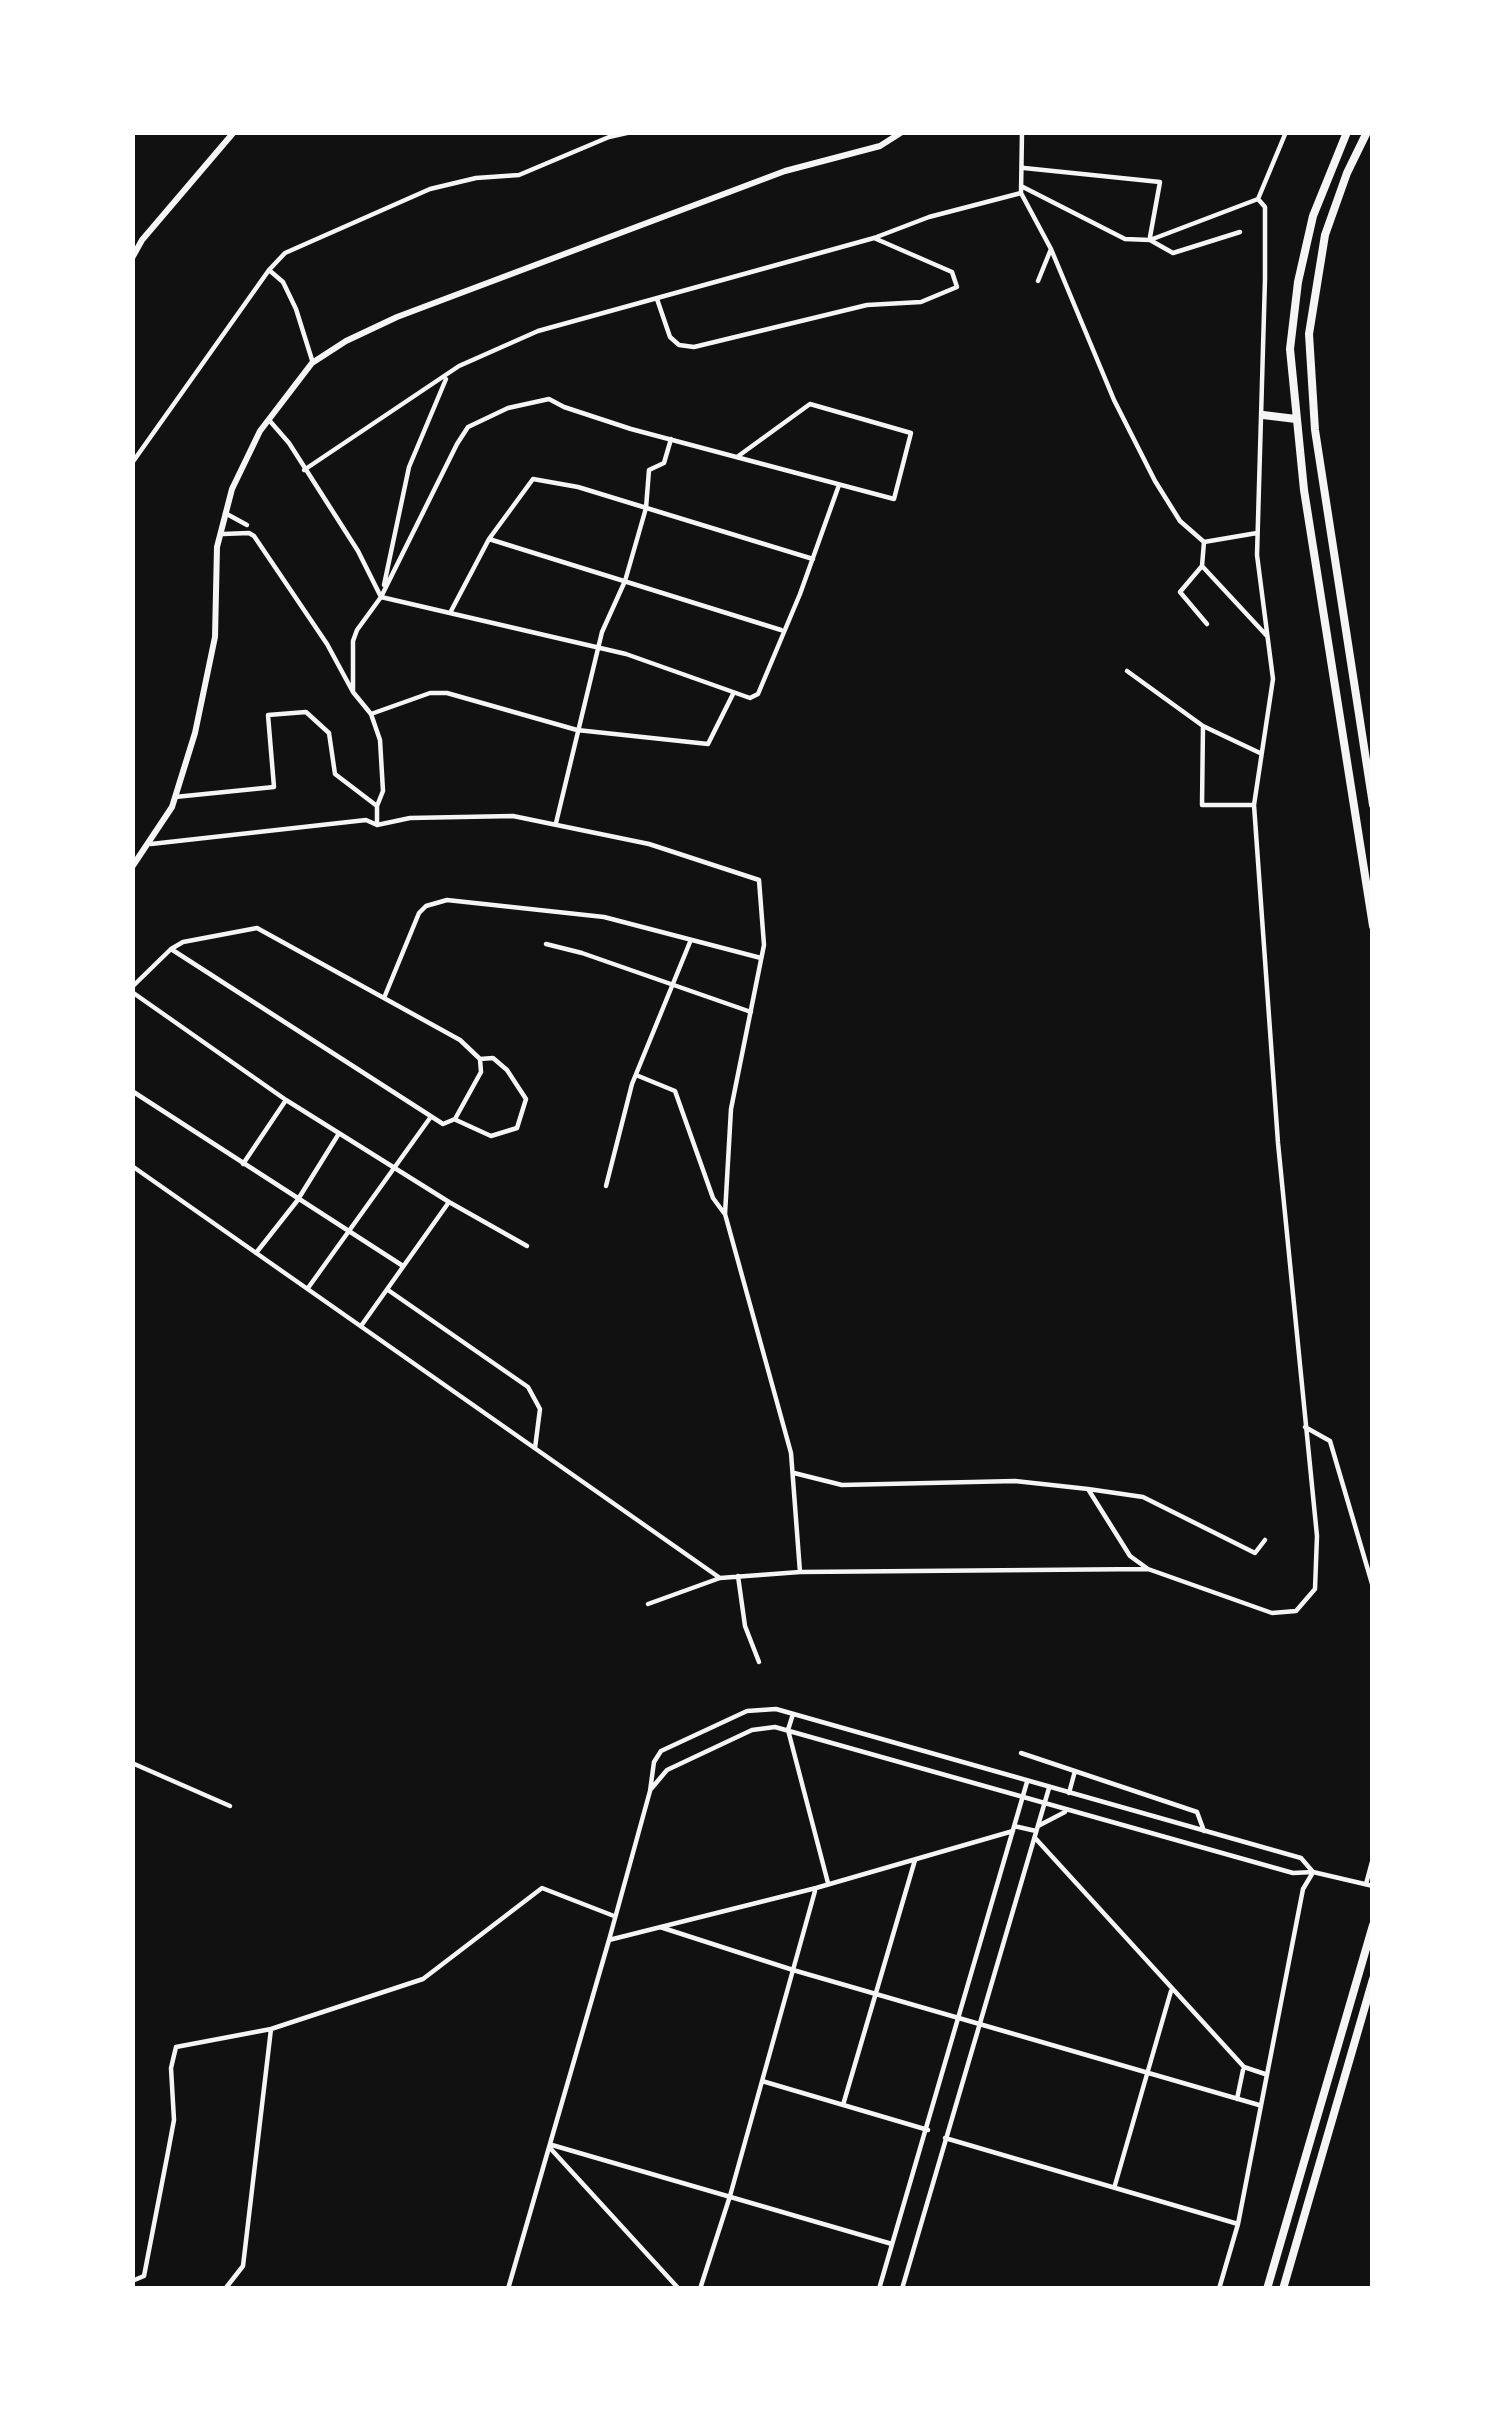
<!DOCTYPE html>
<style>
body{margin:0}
#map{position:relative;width:1505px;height:2421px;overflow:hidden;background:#111;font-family:Barlow,sans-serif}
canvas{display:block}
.frame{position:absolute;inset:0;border:135px solid #fff;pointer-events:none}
</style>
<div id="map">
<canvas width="1505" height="2421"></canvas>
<div class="frame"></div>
</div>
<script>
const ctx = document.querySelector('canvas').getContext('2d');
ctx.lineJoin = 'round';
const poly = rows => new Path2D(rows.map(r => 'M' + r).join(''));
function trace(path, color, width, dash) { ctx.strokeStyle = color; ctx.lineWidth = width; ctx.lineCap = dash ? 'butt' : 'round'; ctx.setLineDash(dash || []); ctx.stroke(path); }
trace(poly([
 [1022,132,1021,193,1051,249,1114,400,1155,481,1180,521,1204,542],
 [1024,168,1160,182,1150,237],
 [1021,186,1125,239,1150,240,1258,199,1286,132],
 [1150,240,1173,253,1240,232],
 [269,270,283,282,296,309,312,360],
 [1038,281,1051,249],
 [657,299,670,337,679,345,694,347,867,305,921,302,957,287,952,272,874,238],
 [269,420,289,443,358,551,381,597],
 [132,463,269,270,285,253,430,189,476,178,519,175,609,137,631,132],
 [304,470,459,366,538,331,874,238,929,217,1021,193],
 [225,513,247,525],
 [223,534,249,533,254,536,327,644,353,692,371,714,380,740,383,791,377,806,377,825],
 [489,539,781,630],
 [1204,542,1202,566,1267,636],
 [1204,542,1257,533],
 [1202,566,1180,592,1207,624],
 [384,585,409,467,446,379],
 [381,597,626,654,750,698,758,694,800,594,839,485],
 [450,613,489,539,533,479,578,487,813,559],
 [1127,671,1203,726,1260,753],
 [353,692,353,641,357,630,381,597,457,444,468,427,508,408,549,399,564,407,631,429,894,499,911,433,810,404,737,457],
 [371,714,430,693,447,693,577,730,708,744,733,694],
 [1203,726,1202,805,1254,805],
 [175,797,274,787,268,715,306,712,329,733,335,774,377,806],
 [556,823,602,632,625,581,646,508,649,470,664,463,671,439],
 [151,844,366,820,377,825,410,818,513,816,649,844,759,880,764,945,731,1109,725,1214,791,1453,800,1572],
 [546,944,582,953,751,1012],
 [132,987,171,949,183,942,257,928,460,1040,480,1059,481,1072,455,1119,443,1124,171,949],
 [132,992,286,1100,449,1202,361,1326],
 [384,998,419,913,426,906,447,900,604,917,761,958],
 [636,1075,675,1091,713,1198,724,1213],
 [132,1091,403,1266],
 [456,1120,491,1136,517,1128,526,1099,507,1070,493,1058,480,1059],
 [243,1164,286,1100],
 [132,1166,720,1578,800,1572,1148,1569],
 [606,1186,632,1084,690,942],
 [449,1202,527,1246],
 [256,1253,297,1201,338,1135],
 [308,1288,430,1118],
 [388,1290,528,1387,540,1409,535,1448],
 [1305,1427,1330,1441,1373,1587],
 [794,1473,842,1485,1015,1481,1088,1489,1143,1497,1255,1553,1265,1540],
 [1088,1489,1130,1556,1148,1569,1272,1613,1296,1611,1315,1589,1317,1536,1278,1143,1254,805,1273,679,1257,555,1265,279,1265,207,1258,199],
 [738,1576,745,1626,759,1662],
 [648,1604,720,1578],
 [793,1714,788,1730,828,1883],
 [1021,1753,1197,1812,1204,1831],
 [132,1763,230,1806],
 [651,1789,667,1770,752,1730,775,1727,1293,1873,1313,1872,1373,1886],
 [1069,1793,1075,1771],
 [1014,1826,1036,1831],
 [1038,1826,1065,1812],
 [1036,1839,1244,2067,1265,2074],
 [1366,1884,1373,1858],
 [660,1927,793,1970,1259,2105],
 [609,1940,650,1791,654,1762,661,1751,747,1711,776,1709,1301,1858,1313,1872],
 [762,2081,928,2130],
 [1237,2099,1243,2070],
 [843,2105,915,1860],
 [945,2138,1238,2224],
 [552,2145,892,2244],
 [550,2148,679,2289],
 [1115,2185,1171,1991],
 [132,2281,144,2276,168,2152,174,2120,171,2068,176,2047,271,2029],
 [225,2289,243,2266,271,2029,423,1979,542,1888,614,1916],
 [508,2289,609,1940,816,1888,1013,1831],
 [700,2289,730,2196,815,1891],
 [879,2289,1027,1782],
 [902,2289,1049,1788],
 [1219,2289,1238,2224,1303,1889,1312,1874]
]), '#f5f5f5', 4.5);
trace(poly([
 [132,258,142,240,234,132],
 [132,867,172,807,195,733,215,637,217,547,232,489,260,431,312,363,346,341,397,317,785,171,880,146,902,132]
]), '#f5f5f5', 6);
trace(poly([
 [1347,132,1313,216,1298,282,1290,349,1304,490,1373,926],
 [1367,132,1347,173,1325,235,1309,334,1315,430,1373,805],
 [1263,415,1296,419],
 [1267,2289,1373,1925],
 [1283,2289,1373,1979]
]), '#f5f5f5', 8);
</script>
